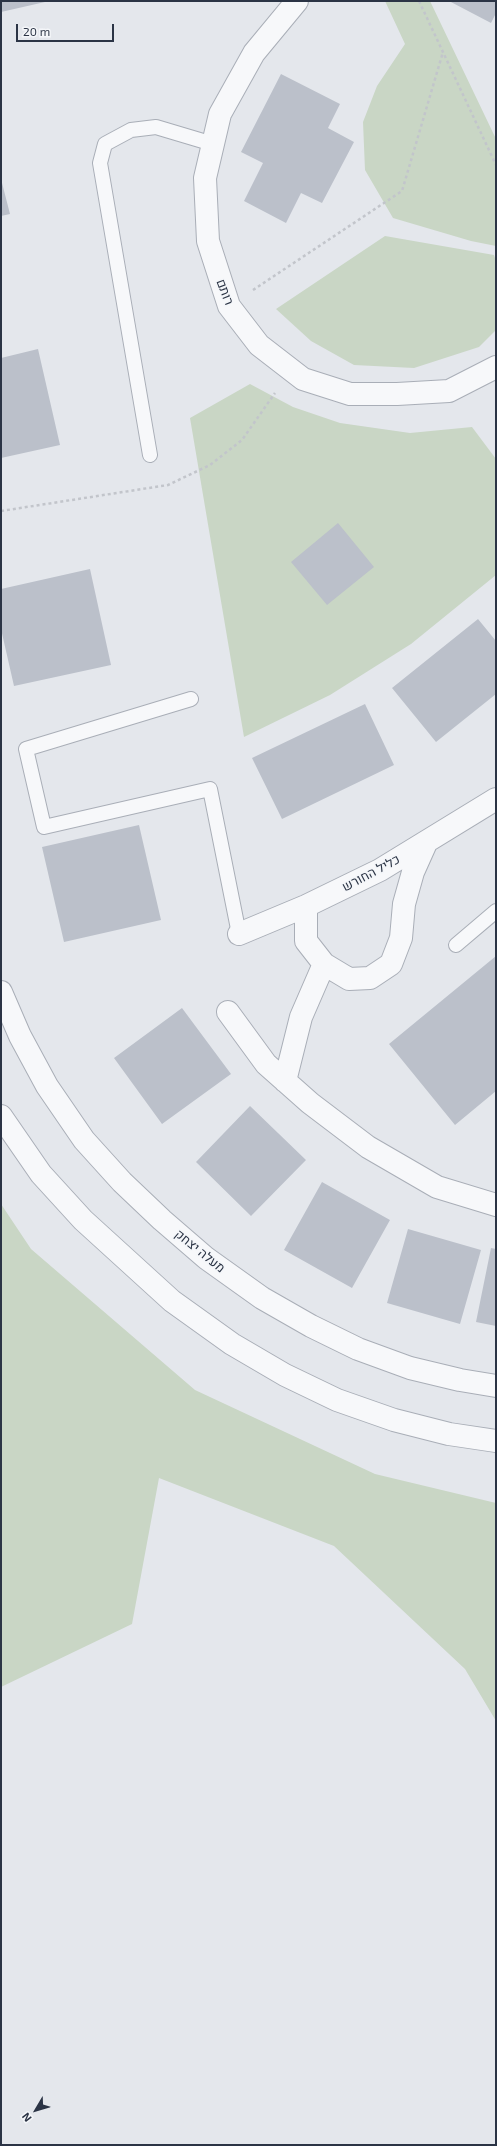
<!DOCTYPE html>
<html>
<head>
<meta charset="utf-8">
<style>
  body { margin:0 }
  #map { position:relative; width:497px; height:2146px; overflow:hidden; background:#e4e7ec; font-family:"Exo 2",sans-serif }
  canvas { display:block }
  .frame { position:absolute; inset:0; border:2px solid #2b3445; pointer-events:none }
  .north { position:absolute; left:16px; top:2090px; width:40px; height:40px; -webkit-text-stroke:3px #f4f6f9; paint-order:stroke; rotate:232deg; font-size:11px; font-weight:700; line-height:16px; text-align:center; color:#2b3445 }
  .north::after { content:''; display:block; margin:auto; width:14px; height:18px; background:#2b3445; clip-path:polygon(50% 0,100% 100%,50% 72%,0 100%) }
  .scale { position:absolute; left:16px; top:24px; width:98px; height:18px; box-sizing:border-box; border:2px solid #2b3445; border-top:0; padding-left:5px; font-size:12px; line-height:14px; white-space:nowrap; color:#2b3445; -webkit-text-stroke:3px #f4f6f9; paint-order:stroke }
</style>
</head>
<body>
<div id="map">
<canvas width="497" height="2146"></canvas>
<div class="frame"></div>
<div class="north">N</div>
<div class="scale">20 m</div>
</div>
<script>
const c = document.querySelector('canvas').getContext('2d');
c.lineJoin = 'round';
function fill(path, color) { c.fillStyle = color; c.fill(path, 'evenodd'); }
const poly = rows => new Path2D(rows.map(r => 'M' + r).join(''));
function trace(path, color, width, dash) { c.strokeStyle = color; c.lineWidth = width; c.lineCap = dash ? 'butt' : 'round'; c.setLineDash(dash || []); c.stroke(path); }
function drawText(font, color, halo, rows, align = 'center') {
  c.font = font + ' "Exo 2",Heebo,sans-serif'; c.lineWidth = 3; c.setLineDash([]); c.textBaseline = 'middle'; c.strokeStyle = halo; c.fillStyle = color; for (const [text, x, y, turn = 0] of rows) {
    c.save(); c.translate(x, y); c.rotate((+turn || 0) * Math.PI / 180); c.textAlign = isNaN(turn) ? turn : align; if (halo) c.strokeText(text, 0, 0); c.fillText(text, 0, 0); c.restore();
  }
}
fill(poly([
  [385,1,430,1,496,139,496,246,471,241,393,218,365,170,363,122,377,86,405,44],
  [385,236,494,255,496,261,496,330,479,347,414,368,354,365,311,341,276,309],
  [250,384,293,407,340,423,410,433,472,427,496,459,496,575,411,644,330,695,244,737,190,418],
  [1,1204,31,1249,195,1390,375,1474,496,1503,496,1721,465,1669,334,1546,159,1478,132,1624,1,1687]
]), '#c9d6c5');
fill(poly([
  [1,1,45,1,45,2,1,12],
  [449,1,496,1,496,13,491,23],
  [281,74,340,104,328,128,354,142,322,203,301,193,286,223,244,201,263,163,241,152],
  [1,179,10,214,1,216],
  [38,349,60,445,1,458,1,358],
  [338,523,374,567,327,605,291,562],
  [90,569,111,665,14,686,1,629,1,589],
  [478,619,496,641,496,694,436,742,392,688],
  [365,704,394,765,282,819,252,758],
  [139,825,161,920,64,942,42,847],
  [496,956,496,1091,455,1125,389,1044],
  [182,1008,231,1074,162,1124,114,1058],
  [250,1106,306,1160,251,1216,196,1162],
  [322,1182,390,1220,352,1288,284,1250],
  [408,1229,481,1250,460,1324,387,1303],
  [491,1248,496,1249,496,1326,476,1322]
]), '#bbc0ca');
const service = poly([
  [150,455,100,163,105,144,131,130,156,127,213,144],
  [191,699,26,749,44,827,210,789,239,934],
  [456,945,496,911]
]);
const minor = poly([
  [297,1,254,53,220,114,205,178,208,241,229,306,259,345,303,379,350,394,397,394,449,391,496,367],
  [306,906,306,941,324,964,349,979,370,978,391,964,401,938,404,904,413,872,426,843],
  [239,934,306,906,380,870,496,799],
  [228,1012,266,1064,310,1103,368,1147,437,1187,496,1205],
  [285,1081,301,1017,324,964]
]);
const tertiary = poly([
  [1,992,20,1036,47,1086,84,1140,122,1182,162,1220,206,1258,262,1298,311,1326,358,1349,410,1368,460,1380,496,1386],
  [1,1116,41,1174,83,1220,172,1301,232,1344,285,1375,337,1400,394,1420,449,1434,496,1441]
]);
trace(service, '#a9aeb7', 16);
trace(minor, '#a9aeb7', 24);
trace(tertiary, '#a9aeb7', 24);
trace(poly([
  [419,1,496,165],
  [253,290,402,191,443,52],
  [1,511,168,485,210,465,242,440,275,393]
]), '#c2c5cb', 2.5, [3, 3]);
trace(service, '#f7f8fa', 14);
trace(minor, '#f7f8fa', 22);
trace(tertiary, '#f7f8fa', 22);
drawText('13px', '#2b3445', '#f4f6f9', [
  ["רותם",225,292,69],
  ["כליל החורש",371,873,-28],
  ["מעלה יצחק",200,1251,39]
]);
</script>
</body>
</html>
